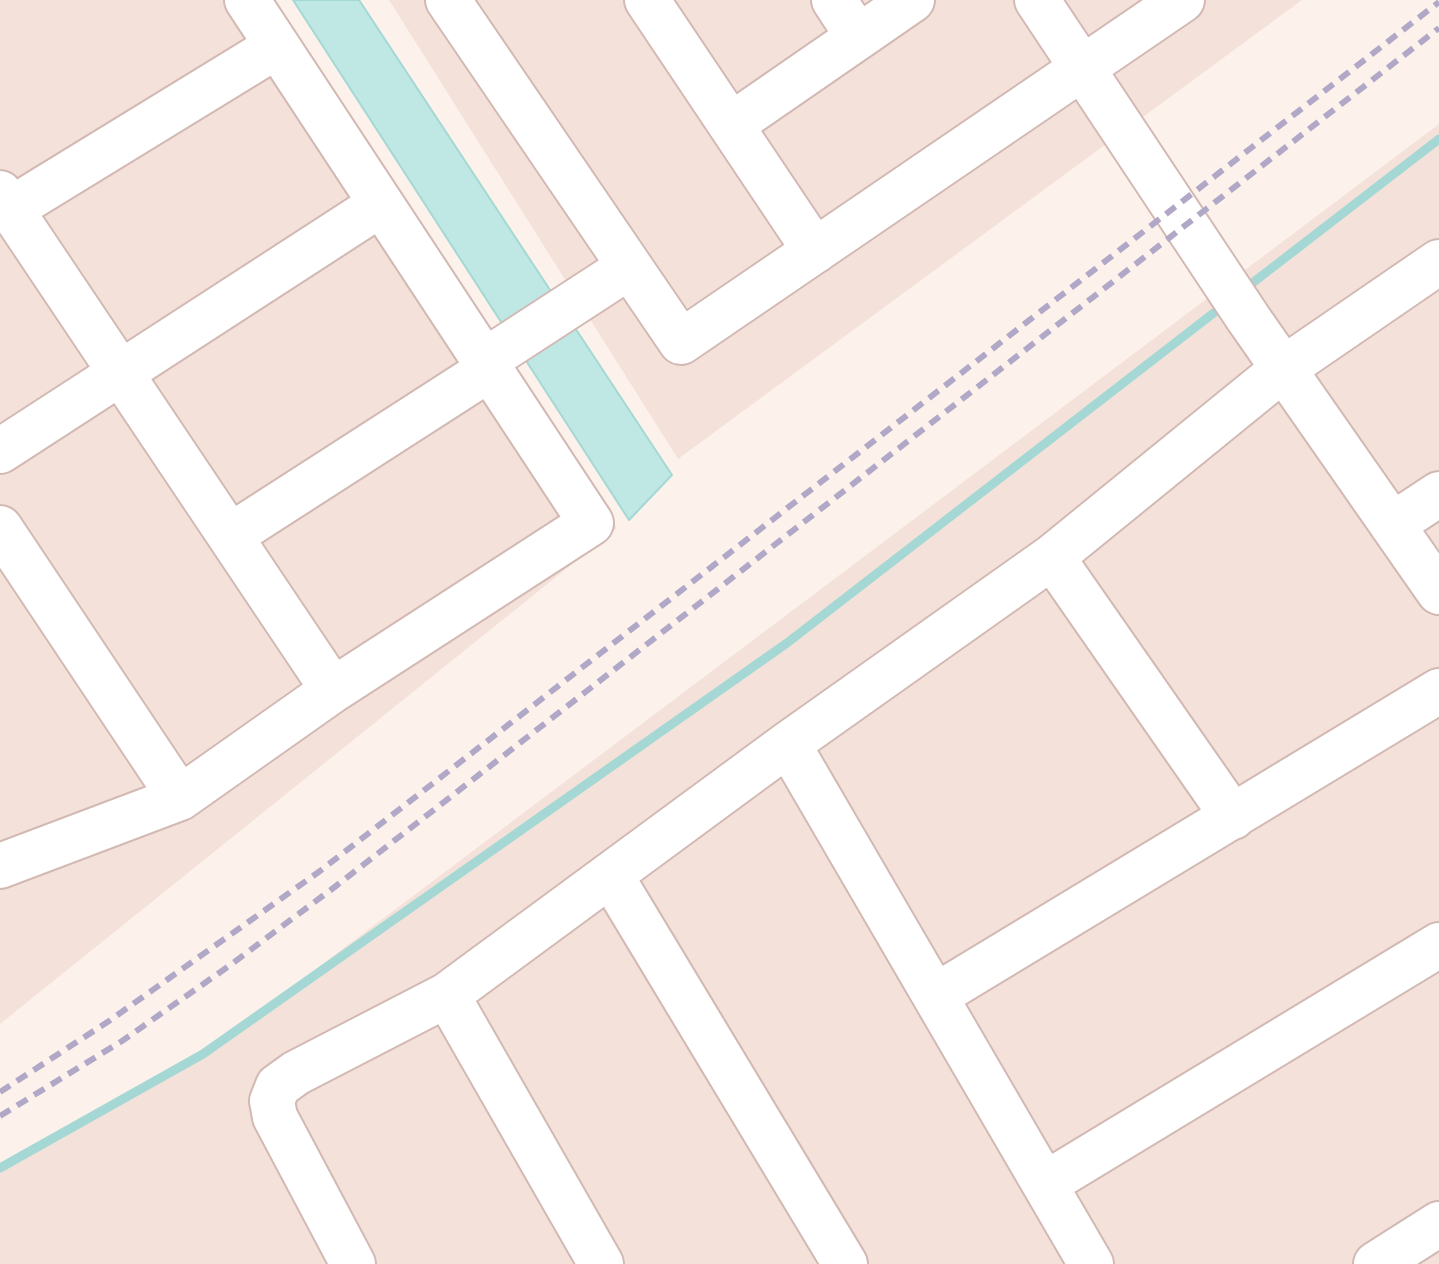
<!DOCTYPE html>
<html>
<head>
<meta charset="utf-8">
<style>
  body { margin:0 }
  canvas { display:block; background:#fcf2eb }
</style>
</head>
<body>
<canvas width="1439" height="1264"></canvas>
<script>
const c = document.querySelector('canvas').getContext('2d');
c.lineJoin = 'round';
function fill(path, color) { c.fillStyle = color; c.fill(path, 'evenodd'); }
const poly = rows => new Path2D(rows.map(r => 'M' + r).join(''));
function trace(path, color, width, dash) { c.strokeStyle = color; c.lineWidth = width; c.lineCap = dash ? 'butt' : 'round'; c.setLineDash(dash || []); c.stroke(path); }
fill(poly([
  [0,0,275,0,617,528,0,1024],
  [389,0,1302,0,678,459],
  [1439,124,1439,1264,0,1264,0,1164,203,1054]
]), '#f4e2da');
const water = poly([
  [293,0,359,0,672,475,629,520,293,0]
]);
fill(water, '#bfe7e3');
trace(water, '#a5d8d4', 2);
trace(poly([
  [1242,291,1439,139],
  [0,1168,203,1054,787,643,1224,305]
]), '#a5d8d4', 9);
const minor = poly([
  [448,0,681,342,1182,0],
  [647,0,815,251],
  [834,0,858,37],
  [1037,0,1248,318,1439,592],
  [731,125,912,0],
  [0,193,333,690],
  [11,209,277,46],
  [486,360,629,267],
  [0,451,381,204],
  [1392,525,1439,494],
  [0,528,180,798],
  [230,536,491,368],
  [1052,557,1233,817],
  [788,744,1091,1264],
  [0,866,180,798,333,690,591,523,247,0],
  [611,876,845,1264],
  [447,995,601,1264],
  [937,995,1439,691],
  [1045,1184,1439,945],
  [353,1264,275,1117,272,1101,278,1086,296,1073,447,995,788,744,1052,557,1283,369,1439,262],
  [1376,1264,1439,1224]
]);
trace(minor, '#d2b9b3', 48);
trace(minor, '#fff', 44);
trace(poly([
  [0,1092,109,1021,320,871,1439,2],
  [0,1116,122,1041,229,966,336,886,1439,28]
]), '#b1a8c8', 6, [12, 8]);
</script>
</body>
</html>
